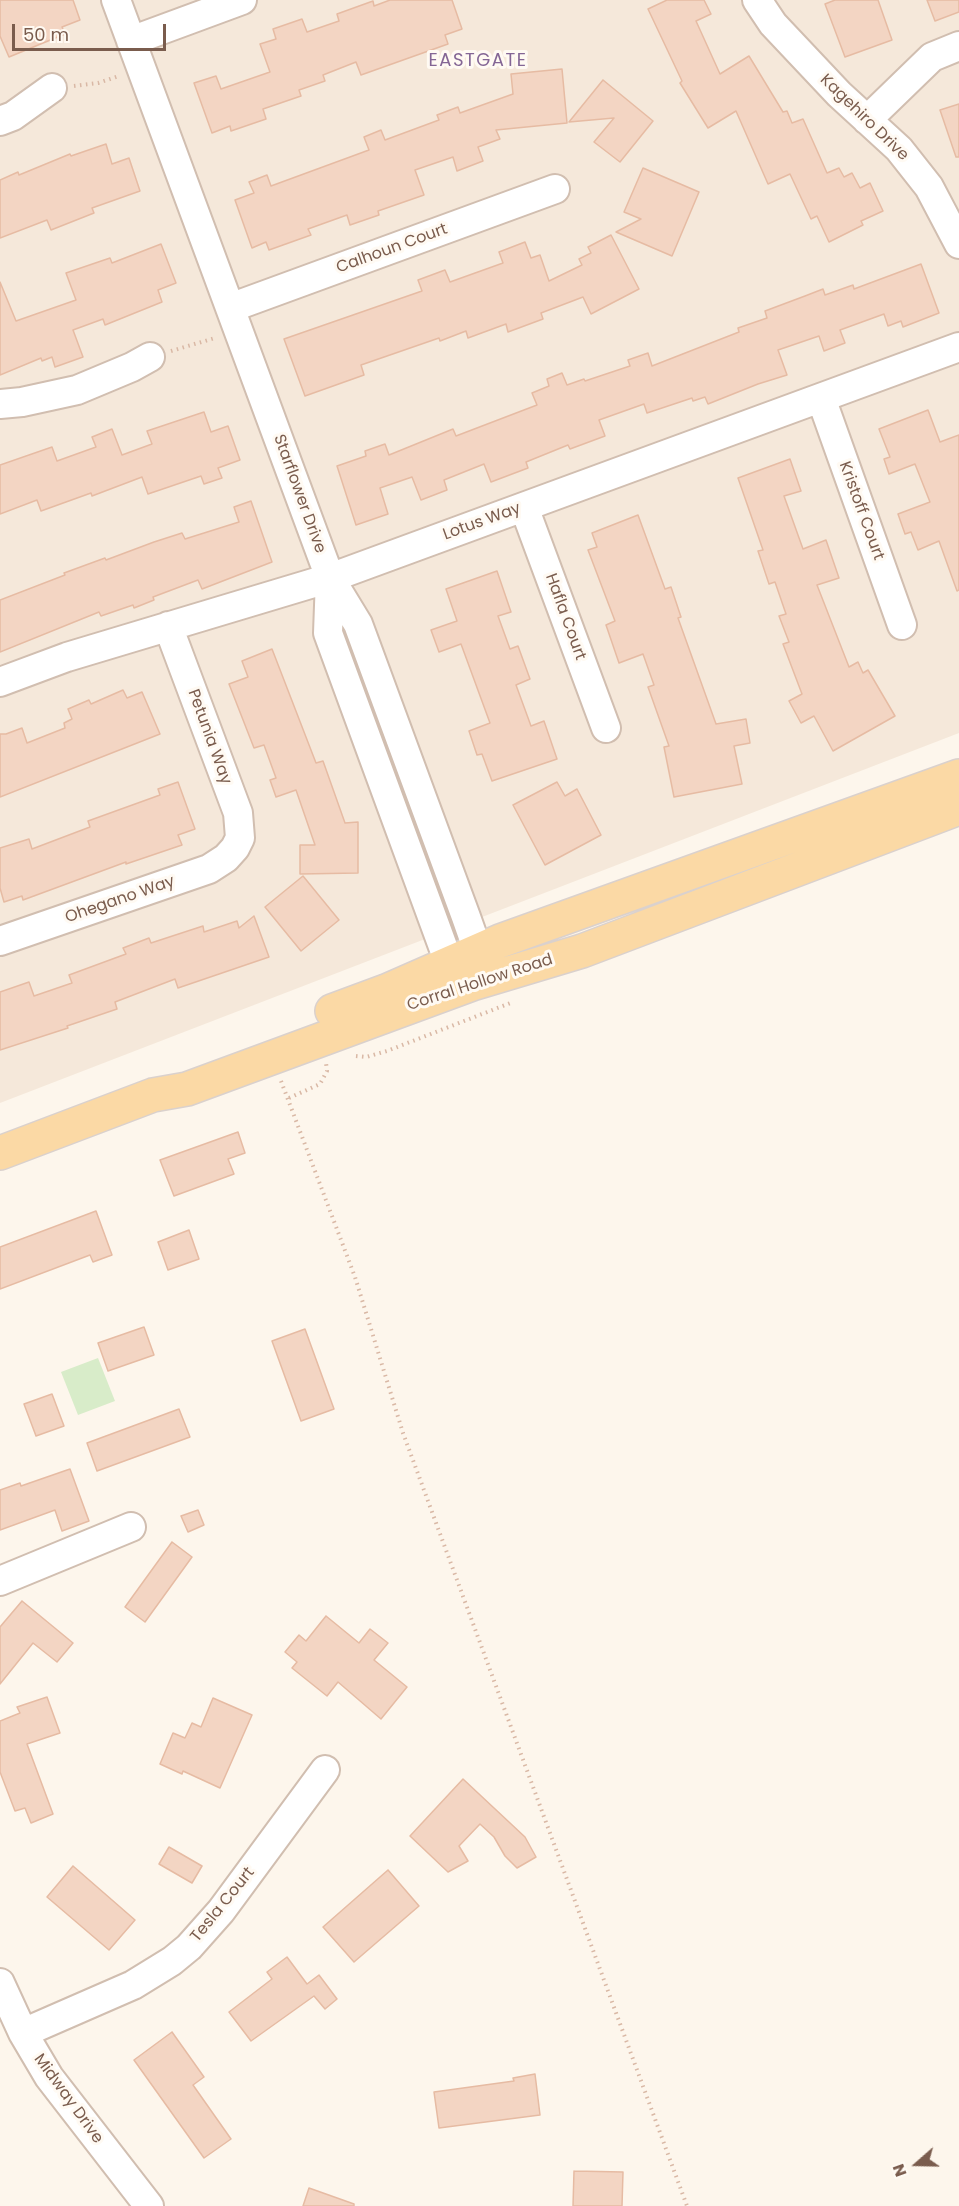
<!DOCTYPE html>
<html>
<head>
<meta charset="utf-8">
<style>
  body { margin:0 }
  #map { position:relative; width:959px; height:2206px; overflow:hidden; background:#fdf6ec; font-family:Poppins,sans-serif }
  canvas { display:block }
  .north { position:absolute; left:887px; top:2134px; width:60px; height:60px; -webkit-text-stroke:4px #fffaf3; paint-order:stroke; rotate:250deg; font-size:16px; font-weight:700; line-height:24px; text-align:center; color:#7a5c4d }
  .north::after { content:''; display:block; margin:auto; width:21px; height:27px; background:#7a5c4d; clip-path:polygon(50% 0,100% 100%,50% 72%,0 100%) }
  .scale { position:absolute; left:12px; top:24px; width:154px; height:27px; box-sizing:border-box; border:3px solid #7a5c4d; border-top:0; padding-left:8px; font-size:18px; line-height:21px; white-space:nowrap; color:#7a5c4d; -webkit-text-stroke:4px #fffaf3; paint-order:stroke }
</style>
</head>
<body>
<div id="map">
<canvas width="959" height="2206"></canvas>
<div class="north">N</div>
<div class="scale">50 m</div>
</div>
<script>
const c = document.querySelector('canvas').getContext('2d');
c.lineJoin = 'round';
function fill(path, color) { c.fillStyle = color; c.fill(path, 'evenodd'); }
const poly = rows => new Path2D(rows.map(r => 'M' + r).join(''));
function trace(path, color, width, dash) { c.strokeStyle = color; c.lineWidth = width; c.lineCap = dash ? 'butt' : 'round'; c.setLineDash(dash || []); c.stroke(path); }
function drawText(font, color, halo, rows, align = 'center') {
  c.font = font + ' Poppins,sans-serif'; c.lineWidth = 6; c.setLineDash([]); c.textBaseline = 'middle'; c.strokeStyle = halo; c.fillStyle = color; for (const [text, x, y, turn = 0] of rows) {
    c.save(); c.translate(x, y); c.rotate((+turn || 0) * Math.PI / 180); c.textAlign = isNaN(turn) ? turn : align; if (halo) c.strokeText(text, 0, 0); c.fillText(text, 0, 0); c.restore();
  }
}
fill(poly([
  [0,0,959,0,959,733,0,1103]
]), '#f5e8da');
fill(poly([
  [98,1358,115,1401,78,1415,61,1372]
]), '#d8ecc9');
const building = poly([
  [0,0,73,0,80,20,62,27,65,34,9,57,0,36,0,0],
  [390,0,452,0,462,29,445,35,448,44,361,75,356,62,323,75,325,81,299,90,301,96,263,109,266,119,231,131,230,126,212,133,194,83,216,76,221,89,270,72,260,44,276,39,273,29,302,19,307,32,339,21,337,14,373,1,374,6,390,0],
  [667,0,704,0,711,14,696,21,720,74,749,56,783,112,787,111,792,123,803,119,827,173,839,168,844,177,852,173,860,188,870,183,883,211,861,221,863,225,829,242,817,216,811,219,790,174,768,184,736,111,708,128,680,83,682,81,648,9,667,0],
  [835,0,878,0,892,40,845,57,825,4,835,0],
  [927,0,959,0,959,12,935,21,927,0],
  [562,69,567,123,496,130,500,139,478,147,483,161,457,171,453,157,415,170,424,195,378,211,379,215,350,225,347,215,308,229,311,235,269,250,266,242,252,248,235,200,254,193,249,182,267,175,271,186,369,150,364,137,381,130,385,140,439,120,437,115,458,107,460,113,513,94,511,74,562,69],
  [603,80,653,121,620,162,594,142,614,118,569,122,603,80],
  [959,104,959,157,956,157,940,110,959,104],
  [106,144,112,164,129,158,140,191,92,208,94,213,51,230,47,220,0,238,0,180,18,172,19,175,70,154,71,156,106,144],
  [643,168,699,192,672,256,616,232,641,219,624,212,643,168],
  [611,235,639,289,591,314,583,297,541,313,543,319,508,332,506,324,468,338,466,331,440,341,439,338,361,365,364,375,305,396,284,339,422,291,418,280,445,270,450,282,503,263,499,252,525,242,531,258,540,255,549,281,582,265,579,259,591,253,588,247,611,235],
  [161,244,176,283,158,290,162,302,105,325,103,319,73,330,83,357,55,367,52,357,42,361,41,358,0,375,0,282,16,321,76,300,66,273,110,258,112,263,161,244],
  [921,264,939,313,903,327,901,321,888,326,884,314,840,330,845,343,824,351,819,336,778,350,787,375,758,384,708,404,705,397,693,401,692,398,647,413,644,404,599,420,605,436,570,449,568,445,526,462,528,468,491,482,484,464,444,480,447,490,421,500,412,477,380,488,388,514,356,525,337,466,366,456,365,451,385,444,389,455,453,429,456,436,537,405,532,393,549,386,547,379,562,373,567,385,584,379,585,381,630,366,628,360,648,353,652,366,739,332,738,328,767,318,765,311,805,296,823,289,825,295,853,285,854,289,921,264],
  [928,410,940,442,959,435,959,590,957,591,939,541,918,550,911,532,905,534,898,514,930,502,915,464,889,474,884,459,890,457,879,429,928,410],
  [204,412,211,432,228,426,240,460,218,468,222,478,204,484,201,476,148,494,142,477,92,496,91,493,41,511,37,500,0,514,0,465,52,447,57,461,96,447,92,437,112,429,122,455,152,444,147,431,204,412],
  [790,459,801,491,784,496,803,549,826,540,839,578,817,585,849,667,858,662,863,673,868,670,895,716,833,751,814,716,801,723,789,701,802,694,783,644,789,642,779,616,786,614,775,582,769,584,758,551,763,550,738,478,790,459],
  [251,501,272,562,202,589,198,580,153,597,154,600,134,608,133,605,101,616,99,612,0,652,0,600,65,575,64,573,105,558,106,560,154,542,182,533,185,539,239,522,234,507,251,501],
  [638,515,665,589,671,587,681,617,678,618,716,724,746,719,750,743,734,746,742,784,674,797,664,747,669,746,648,687,654,685,643,654,619,663,606,625,615,621,588,550,597,547,592,533,638,515],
  [497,571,511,612,498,616,510,649,518,646,530,679,516,685,531,726,544,721,557,759,492,781,482,754,477,755,469,731,490,723,461,644,439,652,431,630,457,621,446,589,497,571],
  [272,649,316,763,323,761,345,823,358,822,358,873,300,874,300,845,315,845,296,790,276,797,270,780,276,778,264,745,254,748,229,684,248,677,242,661,272,649],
  [123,690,127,698,142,692,160,734,0,797,0,734,6,734,22,728,27,743,65,728,64,723,72,719,68,709,89,700,91,704,123,690],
  [178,782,195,829,178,835,182,845,126,864,126,862,23,900,22,896,4,902,0,888,0,848,29,839,32,849,90,827,88,821,160,795,158,789,178,782],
  [557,782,565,796,577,789,601,835,545,865,513,805,557,782],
  [303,876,339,920,301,951,265,907,303,876],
  [254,916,269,957,178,988,175,979,115,1002,117,1009,67,1026,68,1028,0,1050,0,992,29,982,34,996,72,983,69,975,126,954,123,948,149,938,151,943,203,926,204,932,237,921,239,928,254,916],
  [238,1132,245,1153,228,1159,234,1174,174,1196,160,1160,238,1132],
  [96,1211,112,1255,93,1262,90,1255,0,1289,0,1247,96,1211],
  [189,1230,199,1259,168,1270,158,1242,189,1230],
  [144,1327,154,1355,108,1371,98,1343,144,1327],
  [305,1329,334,1409,301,1421,272,1341,305,1329],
  [52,1394,64,1426,36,1436,24,1404,52,1394],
  [179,1409,190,1437,97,1471,87,1443,179,1409],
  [70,1469,89,1521,62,1531,55,1510,0,1530,0,1490,20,1483,21,1486,70,1469],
  [198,1510,204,1525,188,1532,181,1516,198,1510],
  [172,1542,192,1557,145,1622,125,1607,172,1542],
  [22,1601,73,1643,57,1662,33,1643,0,1684,0,1627,22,1601],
  [326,1616,359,1643,370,1629,388,1643,374,1660,407,1687,381,1719,338,1682,327,1696,292,1668,297,1662,285,1652,299,1635,306,1641,326,1616],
  [47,1697,60,1733,27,1744,53,1814,31,1823,25,1808,15,1811,0,1772,0,1721,20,1713,17,1707,47,1697],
  [213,1698,252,1715,220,1788,183,1771,182,1774,160,1764,173,1733,185,1738,192,1723,201,1727,213,1698],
  [463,1779,525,1837,536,1857,517,1868,505,1856,494,1837,480,1824,459,1846,468,1861,448,1872,410,1836,463,1779],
  [169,1847,202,1866,192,1883,159,1864,169,1847],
  [73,1866,135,1920,109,1950,47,1897,73,1866],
  [388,1870,419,1906,354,1962,323,1927,388,1870],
  [287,1957,307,1984,319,1975,337,1999,325,2009,314,1996,251,2041,229,2012,272,1979,267,1972,287,1957],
  [172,2032,204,2077,193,2085,231,2139,204,2158,134,2060,172,2032],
  [535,2074,540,2115,439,2128,434,2092,514,2081,513,2078,535,2074],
  [574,2171,623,2172,622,2206,573,2206,574,2171],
  [309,2188,354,2204,354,2206,303,2206,309,2188]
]);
fill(building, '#f3d5c3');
trace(building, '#e6bba3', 1.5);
const minor = poly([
  [116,0,330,578,328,633,449,963,466,978],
  [757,0,773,24,839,94,899,149,929,187,959,244],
  [131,41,242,0],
  [867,120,932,57,959,46],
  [0,121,13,116,52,88],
  [230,308,555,189],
  [821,398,902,625],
  [0,404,22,402,77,390,132,367,150,357],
  [524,507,606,728],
  [330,578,358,624,466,917,478,951,474,972],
  [0,682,67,657,330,578,959,347],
  [0,941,209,869,226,858,235,848,240,838,238,813,168,626],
  [0,1581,131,1527],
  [0,1983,23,2033,49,2077,149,2206],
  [23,2033,133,1985,172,1961,189,1947,221,1911,325,1770]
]);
const major = poly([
  [332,1011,386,991,500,941,959,776],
  [0,1153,153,1095,187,1089,472,984,582,951,959,808]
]);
trace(minor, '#d1beb0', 32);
trace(major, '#dad1cd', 36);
trace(poly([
  [74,86,98,83,119,76],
  [171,351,215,338],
  [356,1056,366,1057,387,1051,513,1002],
  [281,1081,355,1277,403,1433,687,2206],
  [289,1098,320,1084,327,1071,326,1063]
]), '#d9b8a5', 4, [1.5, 4.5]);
trace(minor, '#fff', 28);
trace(major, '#fbd9a5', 33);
drawText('16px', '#7a5c4d', '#fffaf3', [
  ["Kagehiro Drive",864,118,44],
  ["Calhoun Court",392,249,-20],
  ["Starflower Drive",299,494,70],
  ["Kristoff Court",861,511,70],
  ["Lotus Way",482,522,-20],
  ["Hafla Court",565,617,70],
  ["Petunia Way",209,737,70],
  ["Ohegano Way",120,900,-19],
  ["Corral Hollow Road",480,983,-18],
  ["Tesla Court",223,1905,-51],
  ["Midway Drive",68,2099,54]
]);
c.letterSpacing = '1.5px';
drawText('18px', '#846695', '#fffaf3', [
  ["EASTGATE",478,61]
]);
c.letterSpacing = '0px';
</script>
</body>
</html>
